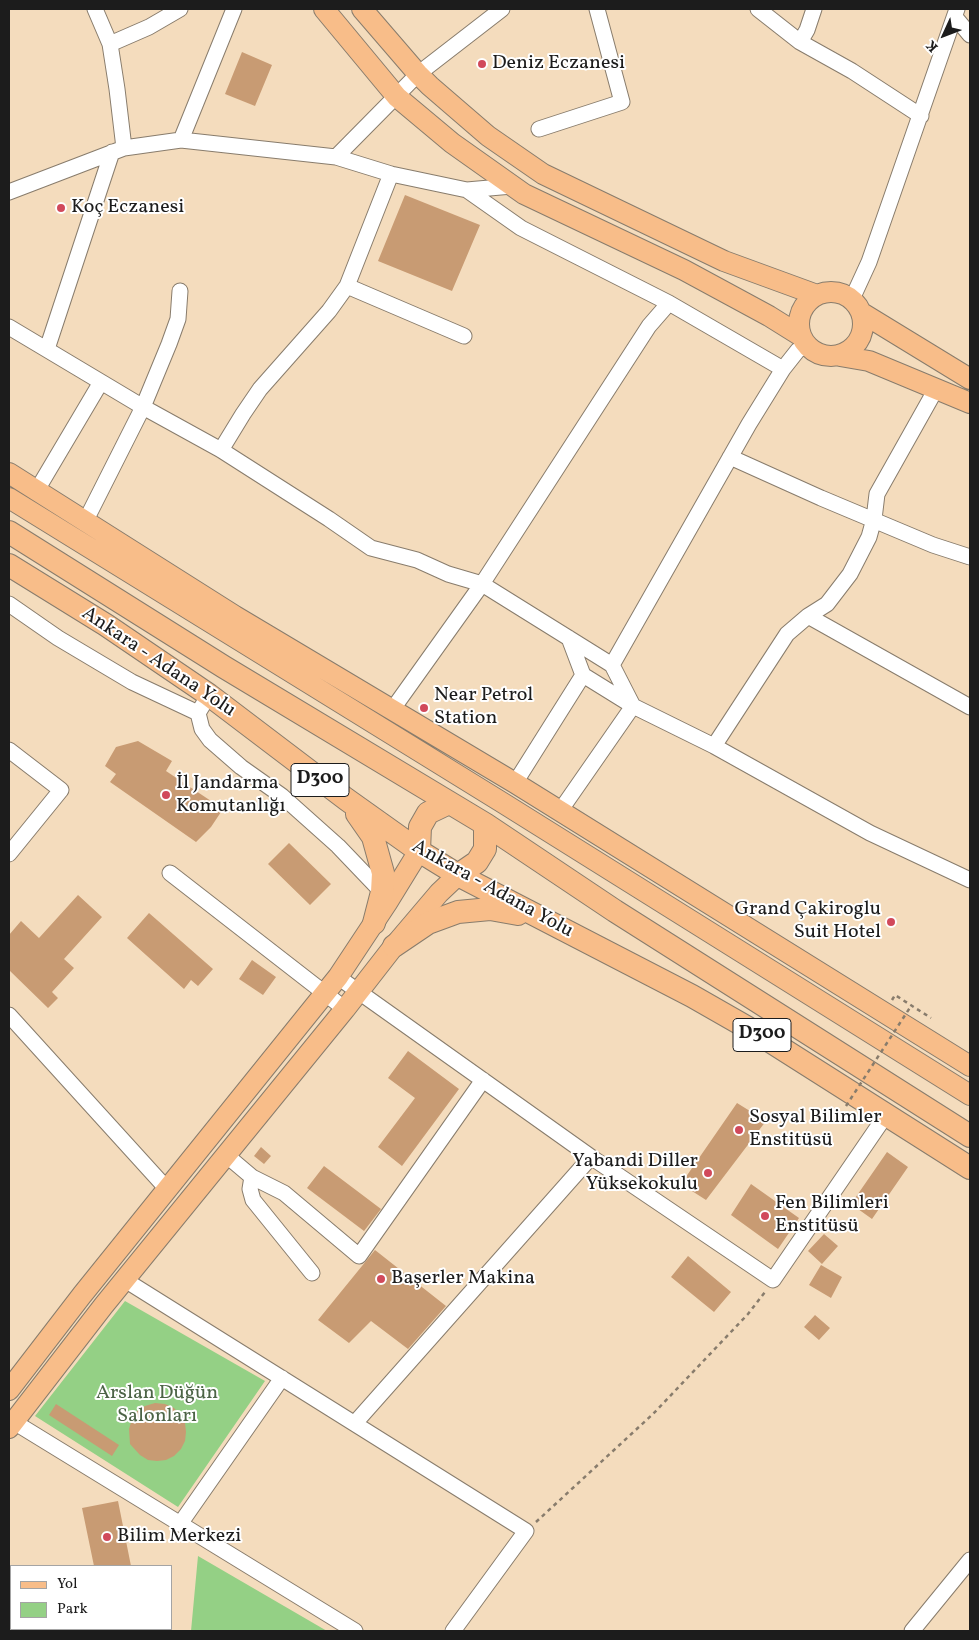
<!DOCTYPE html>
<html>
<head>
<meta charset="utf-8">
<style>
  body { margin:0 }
  #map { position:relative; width:979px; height:1640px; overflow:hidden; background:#f4dcbd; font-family:Vollkorn,serif }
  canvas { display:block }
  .frame { position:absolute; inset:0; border:10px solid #1c1c1c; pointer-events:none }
  .legend { position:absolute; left:10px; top:1565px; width:162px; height:65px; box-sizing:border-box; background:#fff; border:1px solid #a4a4a4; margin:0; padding:6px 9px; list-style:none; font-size:15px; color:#1c1c1c }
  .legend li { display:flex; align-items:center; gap:10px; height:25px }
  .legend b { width:25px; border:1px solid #a4a4a4 }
  .north { position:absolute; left:919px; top:10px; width:50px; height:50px; -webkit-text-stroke:4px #fff; paint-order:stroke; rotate:227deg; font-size:14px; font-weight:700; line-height:20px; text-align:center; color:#1c1c1c }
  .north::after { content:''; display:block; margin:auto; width:18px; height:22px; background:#1c1c1c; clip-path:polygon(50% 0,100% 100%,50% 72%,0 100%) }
</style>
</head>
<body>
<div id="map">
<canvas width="979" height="1640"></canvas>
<div class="frame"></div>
<ul class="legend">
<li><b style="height:6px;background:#f8bd89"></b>Yol</li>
<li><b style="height:14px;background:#94d085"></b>Park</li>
</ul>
<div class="north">K</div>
</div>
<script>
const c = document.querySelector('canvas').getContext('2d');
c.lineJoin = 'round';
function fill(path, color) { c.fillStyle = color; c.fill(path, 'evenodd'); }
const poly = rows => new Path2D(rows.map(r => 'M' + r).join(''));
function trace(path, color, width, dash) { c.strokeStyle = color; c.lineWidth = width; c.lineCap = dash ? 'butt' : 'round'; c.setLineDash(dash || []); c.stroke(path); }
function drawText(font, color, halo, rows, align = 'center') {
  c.font = font + ' Vollkorn,serif'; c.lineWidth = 4; c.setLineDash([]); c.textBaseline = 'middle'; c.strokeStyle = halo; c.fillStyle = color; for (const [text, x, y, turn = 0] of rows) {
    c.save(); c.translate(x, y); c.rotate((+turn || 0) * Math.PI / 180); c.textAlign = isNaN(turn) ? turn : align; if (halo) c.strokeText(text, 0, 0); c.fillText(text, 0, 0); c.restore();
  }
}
fill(poly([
  [125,1301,265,1381,178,1507,35,1416],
  [198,1556,327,1631,191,1631]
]), '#94d085');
fill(poly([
  [242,52,272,65,255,106,225,94],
  [405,195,480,225,452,291,378,261],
  [138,741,172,761,166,771,223,809,211,827,196,842,110,782,116,774,105,766,116,747],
  [289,843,331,884,310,905,268,864],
  [78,895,102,917,64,959,74,968,52,992,58,998,48,1008,9,970,9,935,21,921,39,938],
  [149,913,213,969,198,986,191,980,184,989,127,938],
  [252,960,276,977,263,995,239,979],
  [408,1051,459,1089,402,1166,378,1147,415,1098,388,1078],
  [737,1103,766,1121,706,1200,681,1184],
  [261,1147,271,1156,264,1164,254,1156],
  [887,1152,908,1167,872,1219,851,1204],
  [324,1166,381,1209,364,1231,307,1188],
  [751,1184,799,1218,778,1249,731,1215],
  [824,1234,838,1246,822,1264,808,1251],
  [375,1250,446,1306,408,1349,371,1321,349,1343,318,1320],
  [688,1256,731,1292,714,1312,671,1277],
  [821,1265,842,1277,831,1298,809,1285],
  [815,1315,830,1328,819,1340,804,1327],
  [155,1403,165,1404,174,1408,180,1415,185,1423,186,1432,185,1441,181,1449,174,1456,166,1460,157,1461,148,1460,140,1455,130,1444,129,1429,132,1419,137,1411,145,1406],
  [56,1404,119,1445,112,1456,49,1415],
  [118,1501,131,1566,94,1566,82,1508]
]), '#c89b73');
const minor = poly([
  [95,9,110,44,117,89,124,148],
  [758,9,800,42,852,71,921,116],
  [955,17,970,35],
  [800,42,807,30,814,9],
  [110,44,149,27,180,9],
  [539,129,622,102,597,9],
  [181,140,234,9],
  [336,157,418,74,502,9],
  [467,190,521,228,669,303,783,369],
  [9,192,124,148,181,140,336,157,391,174,467,190,512,186],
  [347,286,464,336],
  [852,299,869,262,957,9],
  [9,327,143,407,221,450,329,519,371,548,417,560,448,574,482,584,612,665,633,706,560,811],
  [47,349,112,152],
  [221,450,243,414,260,389,329,311,347,286,391,174],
  [730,457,821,498,933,545,970,557],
  [37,490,101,382],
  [85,522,143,407,169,344,178,319,180,291],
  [9,604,58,638,132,682,198,713],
  [808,616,827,604,850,574,869,537,874,519,877,494,936,389],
  [569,638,583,675,633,706,714,746,870,833,970,880],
  [612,665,749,424,783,369,798,350,807,346],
  [209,695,198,713,202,729,210,740,241,767,282,796,338,846,382,892],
  [392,710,482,584,649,326,669,303],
  [714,746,787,634,808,616,970,707],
  [9,750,61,790,9,854],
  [515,783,583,675],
  [170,873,345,1009],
  [338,977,591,1157,773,1280,886,1115],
  [9,1015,167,1189],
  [226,1155,252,1177,284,1193,359,1256,483,1080],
  [252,1177,250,1189,253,1200,312,1273],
  [125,1280,526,1531,453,1631],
  [14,1422,355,1631],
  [355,1423,591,1157],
  [180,1524,282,1378],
  [912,1631,970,1560]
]);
const major = poly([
  [324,9,397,97,452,143,524,194,684,270,769,316,801,336],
  [362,9,418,74,430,86,488,136,543,174,724,261,817,295],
  '799 324a32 32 0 1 1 64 0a32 32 0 1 1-64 0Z',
  [862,313,970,379],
  [840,356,869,361,970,403],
  [9,473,235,616,515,783,970,1066],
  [9,498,503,803,970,1095],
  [9,1390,82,1295,338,977,387,903,419,851],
  [9,1428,104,1305,345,1009,394,946,439,893,458,875]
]);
const highway = poly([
  [9,532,224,667,485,824,615,911,970,1136],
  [9,565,106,625,209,695,346,799,419,851,458,875,692,996,762,1036,970,1168],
  [357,814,373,837,383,873,382,892,374,923],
  [419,851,420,827,428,813,449,803],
  [458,875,477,862,485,849,485,824],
  [394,946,428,923,458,912,490,909,518,914]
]);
trace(minor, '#887c6c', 17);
trace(major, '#887c6c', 22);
trace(highway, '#887c6c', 24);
trace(poly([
  [892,1000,895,995,931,1018],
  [536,1522,653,1414,748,1314,765,1292],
  [9,1603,11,1604],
  [56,1629,60,1631]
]), '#887c6c', 2.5, [4, 4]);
trace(minor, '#fff', 15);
trace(major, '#f8bd89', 20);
trace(highway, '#f8bd89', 22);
trace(poly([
  [846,1106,911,1006]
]), '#887c6c', 2.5, [4, 4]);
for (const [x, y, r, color] of [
  [482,64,5,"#d1495b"],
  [61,208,5,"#d1495b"],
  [424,708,5,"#d1495b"],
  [166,795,5,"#d1495b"],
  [891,922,5,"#d1495b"],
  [739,1130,5,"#d1495b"],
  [708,1173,5,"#d1495b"],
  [765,1216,5,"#d1495b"],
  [381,1279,5,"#d1495b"],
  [107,1537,5,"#d1495b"]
]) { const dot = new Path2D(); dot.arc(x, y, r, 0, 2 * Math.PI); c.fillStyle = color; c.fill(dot); trace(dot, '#fff', 2); }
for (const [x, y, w] of [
  [320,780,58],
  [762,1035,58]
]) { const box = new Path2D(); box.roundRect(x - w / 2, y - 16.5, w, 33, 4); c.fillStyle = '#fff'; c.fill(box); trace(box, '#1c1c1c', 1); }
drawText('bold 19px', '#1c1c1c', null, [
  ["D300",320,780],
  ["D300",762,1035]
]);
drawText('20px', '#1c1c1c', '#fff', [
  ["Deniz Eczanesi",492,64],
  ["Koç Eczanesi",71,208],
  ["Near Petrol",434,696],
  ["Station",434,719],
  ["İl Jandarma",176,784],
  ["Komutanlığı",176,807],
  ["Grand Çakiroglu",881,910,"right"],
  ["Suit Hotel",881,933,"right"],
  ["Sosyal Bilimler",749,1118],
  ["Enstitüsü",749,1141],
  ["Yabandi Diller",698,1162,"right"],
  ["Yüksekokulu",698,1185,"right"],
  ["Fen Bilimleri",775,1204],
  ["Enstitüsü",775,1227],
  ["Başerler Makina",391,1279],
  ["Bilim Merkezi",117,1537]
], 'left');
drawText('20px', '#1c1c1c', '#fff', [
  ["Ankara - Adana Yolu",158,663,34],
  ["Ankara - Adana Yolu",492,890,29]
]);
drawText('20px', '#4c6446', '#fff', [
  ["Arslan Düğün",157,1394],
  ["Salonları",157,1417]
]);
</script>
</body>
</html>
